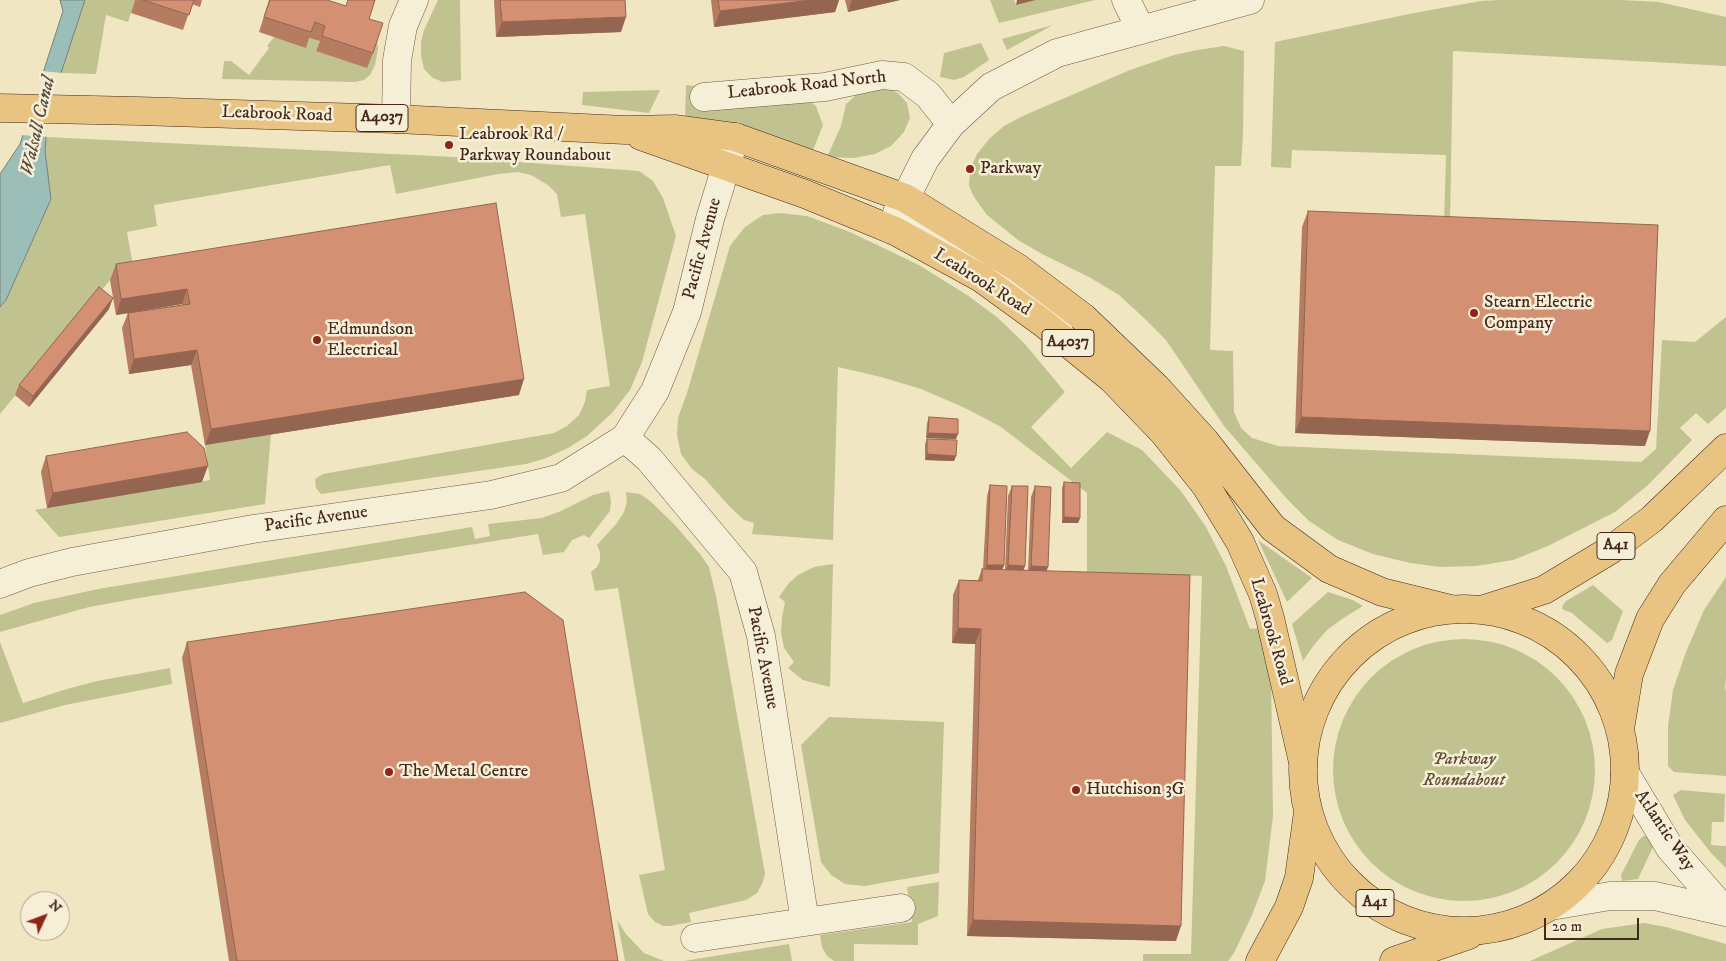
<!DOCTYPE html>
<html>
<head>
<meta charset="utf-8">
<style>
  body { margin:0 }
  #map { position:relative; width:1726px; height:961px; overflow:hidden; background:#f1e6c2; font-family:"IM FELL DW Pica",serif }
  canvas { display:block }
  .north { position:absolute; left:20px; top:891px; width:50px; height:50px; box-sizing:border-box; background:#f6efd7; border:1px solid #b09f8c; border-radius:50%; rotate:47deg; font-size:14px; font-weight:700; line-height:20px; text-align:center; color:#46281c }
  .north::after { content:''; display:block; margin:auto; width:18px; height:22px; background:#8f2418; clip-path:polygon(50% 0,100% 100%,50% 72%,0 100%) }
  .scale { position:absolute; left:1544px; top:918px; width:95px; height:22px; box-sizing:border-box; border:2px solid #46281c; border-top:0; padding-left:6px; font-size:15px; line-height:18px; white-space:nowrap; color:#46281c; -webkit-text-stroke:4px #f6efd7; paint-order:stroke }
</style>
</head>
<body>
<div id="map">
<canvas width="1726" height="961"></canvas>
<div class="north">N</div>
<div class="scale">20 m</div>
</div>
<script>
const c = document.querySelector('canvas').getContext('2d');
c.lineJoin = 'round';
function fill(path, color) { c.fillStyle = color; c.fill(path, 'evenodd'); }
const poly = rows => new Path2D(rows.map(r => 'M' + r).join(''));
function trace(path, color, width, dash) { c.strokeStyle = color; c.lineWidth = width; c.lineCap = dash ? 'butt' : 'round'; c.setLineDash(dash || []); c.stroke(path); }
function drawText(font, color, halo, rows, align = 'center') {
  c.font = font + ' "IM FELL DW Pica",serif'; c.lineWidth = 5; c.setLineDash([]); c.textBaseline = 'middle'; c.strokeStyle = halo; c.fillStyle = color; for (const [text, x, y, turn = 0] of rows) {
    c.save(); c.translate(x, y); c.rotate((+turn || 0) * Math.PI / 180); c.textAlign = isNaN(turn) ? turn : align; if (halo) c.strokeText(text, 0, 0); c.fillText(text, 0, 0); c.restore();
  }
}
fill(poly([
  [84,0,135,0,128,22,106,15,96,74,61,73],
  [438,0,460,0,461,80,443,82,433,78,424,69,421,56,421,42,424,30],
  [990,0,1014,0,1016,5,1036,0,1095,0,999,23],
  [1500,0,1621,0,1659,2,1726,17,1726,66,1453,51,1450,225,1444,224,1446,155,1292,150,1291,168,1271,167,1275,42,1414,13,1481,1],
  [1053,25,1007,50,1002,39],
  [274,37,309,38,320,41,316,51,377,38,378,49,375,65,370,75,364,80,355,82,222,79,224,61,231,61,249,75,269,48,267,46],
  [981,43,989,60,964,77,954,80,940,77,944,53],
  [1224,46,1244,51,1243,134,1241,166,1215,166,1210,350,1233,351,1234,412,1241,428,1252,438,1278,446,1641,462,1656,449,1662,340,1695,342,1726,317,1726,408,1708,424,1696,413,1680,428,1692,440,1648,485,1615,512,1548,546,1513,560,1476,566,1441,567,1410,563,1373,554,1338,540,1309,521,1287,499,1224,426,1166,340,1145,319,1119,295,1089,277,1042,254,1018,240,987,215,974,197,969,186,970,169,977,154,990,138,1004,126,1025,115,1130,70,1174,55,1197,50],
  [686,85,809,101,816,106,823,125,813,150,685,117],
  [885,87,898,93,907,103,910,118,904,132,891,146,875,154,854,158,827,157,841,126,846,104,856,95,870,89],
  [660,90,649,113,582,105,583,92],
  [46,137,453,157,639,171,653,181,663,198,676,236,642,362,630,390,612,413,587,436,568,448,544,459,526,464,321,494,316,488,315,479,323,474,554,433,567,426,579,415,585,402,587,390,610,386,585,214,561,217,557,194,548,185,531,175,518,172,498,174,396,194,390,165,154,205,157,226,127,232,135,276,110,280,0,414,0,307,6,300,45,151],
  [781,213,807,216,850,232,919,265,967,295,997,317,1024,343,1065,392,1031,427,1071,468,1107,432,1142,450,1181,491,1206,527,1226,566,1250,629,1262,628,1271,674,1273,816,1265,881,1252,915,1234,953,1228,961,1143,961,1143,954,1191,954,1202,576,1087,572,1087,493,1001,427,965,408,921,389,881,377,838,367,833,540,752,534,754,523,744,520,730,507,705,479,692,469,681,454,677,435,678,418,687,393,730,246,745,227,763,215],
  [271,434,265,504,59,537,35,510,210,480,205,445],
  [609,491,611,501,610,511,589,538,584,535,572,540,564,552,543,555,538,534,139,598,89,607,0,632,0,615,34,603,98,589,472,527,475,539,490,536,488,524,542,518,561,511,593,495],
  [626,492,640,494,649,500,674,524,700,554,709,567,716,596,765,874,762,884,757,893,746,900,689,913,691,922,670,926,663,926,655,922,648,914,639,875,665,870,618,588,595,591,591,572,597,567,600,561,600,552,597,545,617,523,624,512,627,502],
  [1258,540,1312,578,1287,602],
  [833,564,830,687,803,680,788,668,794,662,784,648,781,632,782,617,785,602,779,597,789,583,798,575,814,567],
  [1726,577,1726,678,1725,687,1726,693,1726,776,1674,772,1668,766,1668,726,1673,690,1686,652,1704,610],
  [1593,585,1623,611,1612,640,1607,643,1572,613,1562,609,1563,605,1566,601],
  [1328,592,1353,600,1363,606,1342,619,1327,630,1314,645,1303,661,1292,624],
  '1333 770a131 131 0 1 1 262 0a131 131 0 1 1-262 0Z',
  [0,642,23,703,67,689,97,681,170,668,172,684,65,705,0,723],
  [829,717,944,722,939,873,864,886,845,884,831,875,821,862,801,745],
  [1681,790,1725,794,1724,822,1712,822,1711,845,1726,846,1726,868,1711,853,1685,820,1673,795],
  [1643,836,1650,836,1654,845,1638,879,1622,881,1621,875,1639,840],
  [939,882,938,916,918,924,918,945,854,944,854,961,834,961,827,956,822,947,820,935,912,922,907,887],
  [617,920,626,934,644,953,664,961,625,961],
  [1644,923,1666,927,1726,944,1726,961,1530,961,1602,929],
  [789,944,792,961,684,961,702,958]
]), '#c0c38f');
const water = poly([
  [60,0,85,0,61,73,46,137,45,151,51,199,6,300,0,307,0,174,20,144,63,11,60,0]
]);
fill(water, '#9bbeb8');
trace(water, '#79827a', 1);
fill(poly([
  [41,71,63,73,49,137,21,135]
]), '#f1e6c2');
const minor = poly([
  [1126,0,1141,30],
  [704,97,825,87,882,75,904,77,928,95,951,124],
  [396,119,397,60,403,26,414,0],
  [897,213,963,249,1045,305,1062,338],
  [890,229,925,159,951,124,991,87,1057,53,1250,0],
  [625,438,649,459,743,572,761,636,805,922],
  [0,584,29,573,72,562,253,529,491,495,561,478,625,438,655,391,687,312,710,219,735,137],
  [1625,773,1670,848,1725,911],
  [1551,906,1610,896,1655,896,1726,912],
  [695,938,901,908]
]);
const major = poly([
  [0,108,138,111,396,119,625,130,676,129,735,137,905,198,1018,268,1084,318,1156,387,1205,441,1273,528,1329,569,1382,592,1451,609],
  [641,136,805,194,895,231,981,278,1043,323,1112,379,1164,433,1206,486,1240,542,1263,594,1270,618,1303,762]
]);
const highway = poly([
  [1484,609,1544,590,1612,549,1652,519,1726,448],
  '1303 770a161 161 0 1 1 322 0a161 161 0 1 1-322 0Z',
  [1620,729,1629,674,1650,619,1672,584,1726,520],
  [1260,961,1289,907,1299,878,1308,812],
  [1394,961,1469,935]
]);
trace(minor, '#715846', 29);
trace(major, '#46281c', 29);
trace(highway, '#46281c', 29);
trace(minor, '#f6efd7', 28);
trace(major, '#e8c381', 28);
trace(highway, '#e8c381', 28);
fill(poly([
  [135,0,202,0,200,7,192,4,183,30,131,13],
  [269,0,346,6,348,0,375,0,369,19,373,53,367,68,316,51,320,41,309,38,306,48,259,32],
  [494,0,625,0,621,32,496,37],
  [711,0,839,0,835,12,714,27],
  [845,0,900,0,848,12],
  [1308,211,1645,446,1295,433,1302,227],
  [116,264,519,395,205,445,191,365,129,374,122,328,128,313,182,305,182,304,116,315,110,280],
  [109,309,29,407,15,395,19,385],
  [929,417,956,439,926,438,927,423],
  [927,439,956,456,954,461,925,460,925,444],
  [46,456,202,482,47,508,41,472],
  [1064,482,1080,518,1078,523,1062,523,1062,488],
  [990,485,1004,565,1002,570,1005,570,1008,496,1012,486,1025,566,1023,570,1028,570,1031,497,1035,486,1047,571,1176,941,967,936,975,644,952,643,953,595,959,580,978,580,982,569,983,569,987,496],
  [187,642,618,961,229,961,182,658]
]), '#b57c62');
fill(poly([
  [812,0,839,0,835,12,714,27,720,11],
  [852,0,900,0,848,12],
  [1017,0,1036,0,1016,5],
  [626,17,621,32,496,37,502,22],
  [187,289,182,304,116,315,121,299],
  [113,298,109,309,29,407,33,396],
  [197,350,191,365,129,374,134,359],
  [524,379,519,395,205,445,211,429],
  [1301,417,1650,431,1645,446,1295,433],
  [928,433,958,434,956,439,926,438],
  [927,454,956,456,954,461,925,460],
  [208,466,202,482,47,508,53,493],
  [1064,517,1080,518,1078,523,1062,523],
  [987,565,1004,565,1000,576,983,575],
  [1008,565,1025,566,1021,576,1005,576],
  [1031,566,1048,567,1044,578,1027,577],
  [958,628,981,629,975,644,952,643],
  [973,920,1181,926,1176,941,967,936]
]), '#946550');
const building = poly([
  [143,0,194,0,189,15,143,0],
  [270,0,327,0,346,6,348,0,375,0,369,19,383,23,373,53,322,36,325,26,315,22,311,32,264,17,270,0],
  [500,0,625,0,626,17,502,22,500,0],
  [718,0,812,0,720,11,718,0],
  [496,203,524,379,211,429,197,350,134,359,128,313,190,304,187,289,121,299,116,264,496,203],
  [1308,211,1658,225,1650,431,1301,417,1308,211],
  [99,287,113,298,33,396,19,385,99,287],
  [929,417,958,419,958,434,928,433,929,417],
  [187,432,204,448,208,466,53,493,46,456,187,432],
  [927,439,957,440,956,456,927,454,927,439],
  [1064,482,1080,483,1080,518,1064,517,1064,482],
  [990,485,1007,486,1004,565,987,565,990,485],
  [1012,486,1028,486,1025,566,1008,565,1012,486],
  [1035,486,1051,487,1048,567,1031,566,1035,486],
  [982,569,1190,575,1181,926,973,920,981,629,958,628,959,580,982,581,982,569],
  [525,592,563,620,618,961,237,961,187,642,525,592]
]);
fill(building, '#d39072');
trace(building, '#946550', 1);
for (const [x, y, r, color] of [
  [449,145,5,"#8f2418"],
  [970,169,5,"#8f2418"],
  [1474,313,5,"#8f2418"],
  [317,340,5,"#8f2418"],
  [389,772,5,"#8f2418"],
  [1076,790,5,"#8f2418"]
]) { const dot = new Path2D(); dot.arc(x, y, r, 0, 2 * Math.PI); c.fillStyle = color; c.fill(dot); trace(dot, '#f6efd7', 2); }
for (const [x, y, w] of [
  [382,118,52],
  [1068,343,52],
  [1616,546,38],
  [1375,903,38]
]) { const box = new Path2D(); box.roundRect(x - w / 2, y - 13.5, w, 27, 4); c.fillStyle = '#f6efd7'; c.fill(box); trace(box, '#46281c', 1); }
drawText('bold 16px', '#46281c', null, [
  ["A4037",382,118],
  ["A4037",1068,343],
  ["A41",1616,546],
  ["A41",1375,903]
]);
drawText('18px', '#46281c', '#f6efd7', [
  ["Leabrook Road North",807,86,-6],
  ["Leabrook Road",277,115,2],
  ["Pacific Avenue",703,249,-75],
  ["Leabrook Road",982,283,32],
  ["Pacific Avenue",316,520,-8],
  ["Leabrook Road",1270,632,74],
  ["Pacific Avenue",762,658,79],
  ["Atlantic Way",1664,831,56]
]);
drawText('18px', '#46281c', '#f6efd7', [
  ["Leabrook Rd /",459,135],
  ["Parkway Roundabout",459,156],
  ["Parkway",980,169],
  ["Stearn Electric",1484,303],
  ["Company",1484,324],
  ["Edmundson",327,330],
  ["Electrical",327,351],
  ["The Metal Centre",399,772],
  ["Hutchison 3G",1086,790]
], 'left');
drawText('italic 18px', '#644f39', '#f6efd7', [
  ["Parkway",1464,760],
  ["Roundabout",1464,781]
]);
drawText('italic 19px', '#5b4e43', '#f6efd7', [
  ["Walsall Canal",39,126,-77]
]);
</script>
</body>
</html>
